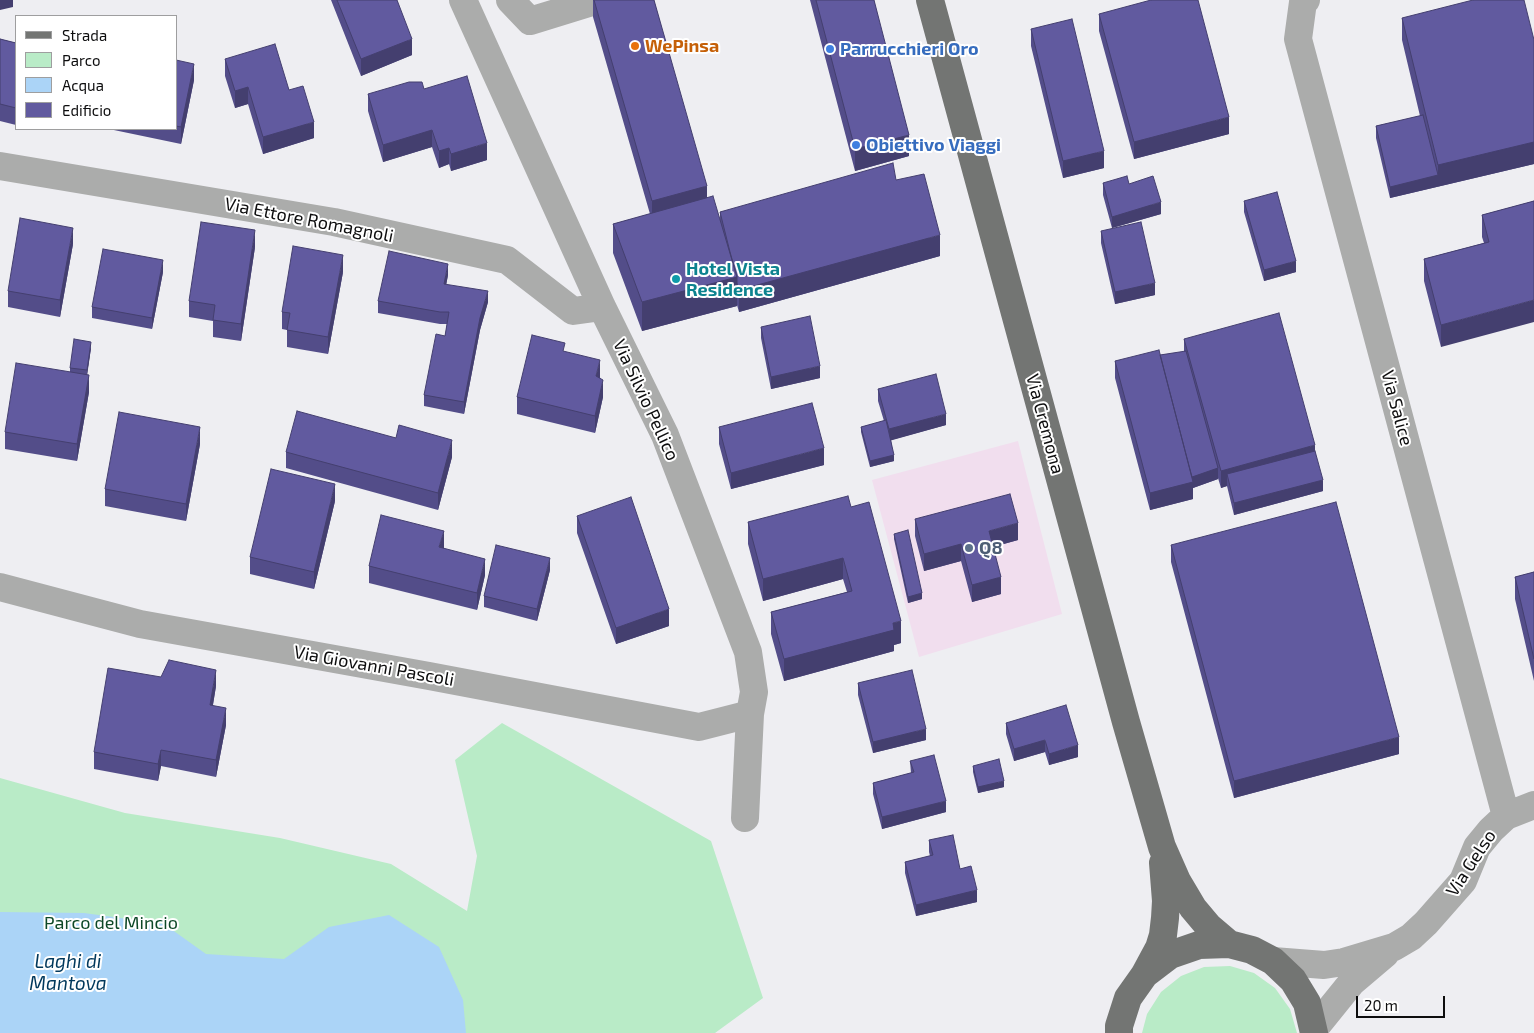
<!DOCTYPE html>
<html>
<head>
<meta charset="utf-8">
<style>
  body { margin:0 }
  #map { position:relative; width:1534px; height:1033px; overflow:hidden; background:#eeeef2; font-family:"Exo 2",sans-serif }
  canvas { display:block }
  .legend { position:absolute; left:15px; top:15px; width:162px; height:115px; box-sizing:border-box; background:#fff; border:1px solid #9e9e9f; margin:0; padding:6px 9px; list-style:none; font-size:15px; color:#0d0d0e }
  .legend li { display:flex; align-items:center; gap:10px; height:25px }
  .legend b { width:25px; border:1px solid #9e9e9f }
  .scale { position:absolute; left:1356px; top:996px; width:89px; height:22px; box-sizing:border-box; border:2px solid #0d0d0e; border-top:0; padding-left:6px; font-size:15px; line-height:18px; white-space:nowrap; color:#0d0d0e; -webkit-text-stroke:4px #fff; paint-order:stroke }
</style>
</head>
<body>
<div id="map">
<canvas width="1534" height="1033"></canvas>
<ul class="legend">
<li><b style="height:6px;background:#737573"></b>Strada</li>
<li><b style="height:14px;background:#b9ebc7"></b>Parco</li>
<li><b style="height:14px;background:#abd4f7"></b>Acqua</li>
<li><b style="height:14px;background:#615a9f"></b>Edificio</li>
</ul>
<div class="scale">20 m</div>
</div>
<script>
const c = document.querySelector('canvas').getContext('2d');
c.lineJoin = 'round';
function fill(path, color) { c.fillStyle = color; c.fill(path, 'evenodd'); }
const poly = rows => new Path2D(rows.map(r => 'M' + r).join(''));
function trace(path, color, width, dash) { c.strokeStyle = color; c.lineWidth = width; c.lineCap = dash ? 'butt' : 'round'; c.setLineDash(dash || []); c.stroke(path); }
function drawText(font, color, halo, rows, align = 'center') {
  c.font = font + ' "Exo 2",sans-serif'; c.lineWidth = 4; c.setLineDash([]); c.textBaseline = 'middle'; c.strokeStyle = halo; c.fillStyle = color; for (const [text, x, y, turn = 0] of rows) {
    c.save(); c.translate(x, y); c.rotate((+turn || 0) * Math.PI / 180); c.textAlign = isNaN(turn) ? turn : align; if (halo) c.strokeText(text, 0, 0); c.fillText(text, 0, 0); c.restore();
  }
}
fill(poly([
  [1018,441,1062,614,919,657,872,480]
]), '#f1deee');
fill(poly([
  [502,723,711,841,763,998,715,1033,0,1033,0,778,125,813,280,838,391,864,467,911,477,856,455,760],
  [1230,966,1254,973,1275,988,1290,1009,1297,1033,1142,1033,1147,1014,1161,992,1181,976,1204,967]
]), '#b9ebc7');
fill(poly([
  [0,912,84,913,164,924,206,954,284,959,329,927,389,915,439,947,463,1000,466,1033,0,1033]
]), '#abd4f7');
trace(poly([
  [463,0,602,307,665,435,748,652,754,692,750,714,745,818],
  [510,0,530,21,598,0],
  [1306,0,1303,2,1298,39,1506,816],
  [0,166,334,222,507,260,573,311,602,307],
  [0,587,140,624,429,676,699,727,750,714],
  [1273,961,1324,965,1344,962,1394,947,1411,937,1426,923,1463,881,1477,847,1491,830,1506,816,1534,805],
  [1314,1029,1352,982,1385,954]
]), '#abacab', 28);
trace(poly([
  [930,0,1126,722,1162,847,1177,881,1193,908,1209,927,1229,944],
  [1145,974,1170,955,1199,945,1229,944,1252,950,1273,961,1293,980,1307,1003,1314,1033],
  [1119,1033,1119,1026,1128,998,1145,974,1159,948,1163,935,1165,918,1166,901,1163,863]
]), '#737573', 28);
fill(poly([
  [331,0,397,0,412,55,361,76],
  [593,0,654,0,707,198,720,220,720,212,896,180,940,256,739,312,737,305,737,306,642,331,613,253,613,224,650,214,593,17],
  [810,0,874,0,909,156,855,171],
  [1099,14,1229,134,1134,159,1099,31],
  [1402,18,1534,40,1534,164,1390,198,1376,138,1376,126,1420,116,1402,40],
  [1031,29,1104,168,1063,178,1031,46],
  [0,39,16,43,16,125,0,121],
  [225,59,289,90,314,138,263,154,248,104,235,108,225,76],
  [176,60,194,80,181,144,109,129,176,129],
  [424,89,487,160,451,171,449,164,439,168,432,147,383,162,368,111,368,94],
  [1103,183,1129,184,1161,214,1112,228,1103,195],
  [1244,201,1296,272,1264,281,1244,212],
  [1534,201,1441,347,1424,281,1424,259,1484,243,1482,237,1482,215],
  [1101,231,1155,295,1115,304,1101,243],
  [73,244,60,317,8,307,8,291],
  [255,247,241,341,213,337,213,321,189,317,189,301],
  [163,272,152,329,92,318,92,307],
  [343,272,328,354,287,347,287,330,282,329,282,312],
  [448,275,446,285,488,302,480,330,464,414,424,406,424,395,445,336,447,324,440,324,378,313,378,301],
  [761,327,820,378,771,389,761,338],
  [1184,339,1315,451,1323,491,1234,515,1227,486,1221,488,1218,478,1218,479,1193,488,1193,499,1150,510,1115,378,1115,361,1184,352],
  [91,348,87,374,89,392,77,461,5,449,5,432,70,372,70,368],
  [565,352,600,377,603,397,595,433,517,414,517,397],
  [878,389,946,425,891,440,894,461,870,467,861,432,861,427,884,421,878,401],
  [719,427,824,465,731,489,719,444],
  [396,438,452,457,438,510,286,468,286,452],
  [200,444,186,521,105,506,105,489],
  [335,501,314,589,250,574,250,557],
  [851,507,901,643,894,645,894,651,784,681,771,634,771,612,847,592,843,579,763,601,748,544,748,522],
  [577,516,669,626,616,644,577,533],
  [915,519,1018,540,993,547,1001,594,972,602,961,561,924,571,915,536],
  [894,534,922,599,908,603,894,539],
  [1171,545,1399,754,1234,798,1171,562],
  [443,548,485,575,477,610,369,583,369,566],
  [550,570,537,621,484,607,484,596],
  [1534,572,1534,681,1515,599,1515,577],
  [858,683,926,740,873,753,858,695],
  [216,686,213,705,226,725,216,777,161,766,158,781,94,769,94,752],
  [1006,723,1078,757,1049,765,1045,752,1014,761,1006,734],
  [910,761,946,812,882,829,873,794,873,783,911,773],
  [973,766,1004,787,978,793,973,772],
  [929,840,960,869,977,902,916,916,905,873,905,862,930,856,929,852]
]), '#534d89');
fill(poly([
  [0,0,13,0,13,7,0,10],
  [412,39,412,55,361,76,361,59],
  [194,64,194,80,181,144,181,127],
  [248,87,248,104,235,108,235,91],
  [1229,117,1229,134,1134,159,1134,142],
  [314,122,314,138,263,154,263,137],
  [432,130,432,147,383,162,383,145],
  [909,135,909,156,855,171,855,149],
  [1534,142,1534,164,1390,198,1390,187,1438,175,1438,165],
  [487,143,487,160,451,171,451,154],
  [449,148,449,164,439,168,439,151],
  [1104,151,1104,168,1063,178,1063,161],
  [707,186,707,207,652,223,652,201],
  [1161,202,1161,214,1112,228,1112,217],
  [73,228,73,244,60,317,60,300],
  [255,230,255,247,241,341,241,324],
  [940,235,940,256,739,312,739,290],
  [343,255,343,272,328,354,328,337],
  [163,260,163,272,152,329,152,318],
  [1296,261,1296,272,1264,281,1264,270],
  [448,264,448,275,444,296,444,284],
  [737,277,737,306,642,331,642,302],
  [1155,283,1155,295,1115,304,1115,292],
  [488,291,488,302,480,330,464,414,464,402,480,318],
  [1534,300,1534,322,1441,347,1441,325],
  [91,342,91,348,87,376,87,370],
  [600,360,600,377,596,393,596,376],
  [820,366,820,378,771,389,771,377],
  [89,375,89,392,77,461,77,444],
  [603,380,603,397,595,433,595,416],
  [946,414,946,425,889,441,889,429],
  [200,427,200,444,186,521,186,504],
  [452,440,452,457,438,510,438,493],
  [1315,445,1315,462,1227,474,1227,486,1221,488,1221,471],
  [824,448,824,465,731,489,731,473],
  [894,455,894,461,870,467,870,461],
  [1218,468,1218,479,1193,488,1193,499,1150,510,1150,493,1191,477],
  [1323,480,1323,491,1234,515,1234,503],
  [335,484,335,501,314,589,314,572],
  [1018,523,1018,540,989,548,989,531],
  [444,531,444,548,439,564,439,547],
  [961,544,961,561,924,571,924,554],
  [550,558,550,570,537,621,537,609],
  [843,558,843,579,763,601,763,579],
  [485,559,485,575,477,610,477,593],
  [1001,577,1001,594,972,602,972,585],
  [922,593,922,599,908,603,908,597],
  [669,609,669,626,616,644,616,628],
  [901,621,901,643,894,645,894,651,784,681,784,659,893,623],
  [216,670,216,686,210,722,210,705],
  [226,708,226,725,216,777,216,760],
  [926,729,926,740,873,753,873,742],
  [1399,737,1399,754,1234,798,1234,781],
  [1045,740,1045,752,1014,761,1014,749],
  [1078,745,1078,757,1049,765,1049,754],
  [161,750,161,766,158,781,158,764],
  [1004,781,1004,787,978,793,978,787],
  [946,801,946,812,882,829,882,817],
  [977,890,977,902,916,916,916,905]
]), '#443f6f');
const building = poly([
  [337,0,397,0,412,39,361,59,337,0],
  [594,0,654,0,707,186,652,201,594,0],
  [816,0,874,0,909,135,855,149,816,0],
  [1151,0,1198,0,1229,117,1134,142,1099,14,1151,0],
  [1473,0,1524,0,1534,40,1534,142,1438,165,1402,18,1473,0],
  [1072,19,1104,151,1063,161,1031,29,1072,19],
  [0,39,16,43,16,108,0,104,0,39],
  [275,44,289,90,303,86,314,122,263,137,248,87,235,91,225,59,275,44],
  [176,60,194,64,181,127,176,126,176,60],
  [467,76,487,143,451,154,449,148,439,151,432,130,383,145,368,94,409,82,422,82,424,89,467,76],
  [1423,115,1438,175,1390,187,1376,126,1423,115],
  [893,163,896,180,924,174,940,235,739,290,737,283,737,277,730,252,720,212,893,163],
  [1127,176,1129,184,1153,176,1161,202,1112,217,1103,183,1127,176],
  [1277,192,1296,261,1264,270,1244,201,1277,192],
  [713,196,737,277,642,302,613,224,713,196],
  [1534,201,1534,300,1441,325,1424,259,1489,242,1482,215,1534,201],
  [20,218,73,228,60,300,8,291,20,218],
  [201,222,255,230,241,324,213,320,215,305,189,301,201,222],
  [1141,222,1155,283,1115,292,1101,231,1141,222],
  [293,246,343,255,328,337,287,330,290,313,282,312,293,246],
  [103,249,163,260,152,318,92,307,103,249],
  [389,251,448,264,444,284,488,291,480,318,464,402,424,395,436,334,445,336,449,312,440,312,378,301,389,251],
  [1279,313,1315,445,1221,471,1184,339,1279,313],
  [810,316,820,366,771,377,761,327,810,316],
  [532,335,565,343,563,351,600,360,596,376,603,380,595,416,517,397,532,335],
  [74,339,91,342,87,370,70,368,74,339],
  [1159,350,1193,482,1150,493,1115,361,1159,350],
  [1186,351,1218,468,1192,477,1160,355,1186,351],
  [16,363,89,375,77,444,5,432,16,363],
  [936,374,946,414,889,429,878,389,936,374],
  [812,403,824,448,731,473,719,427,812,403],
  [297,411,396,438,399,425,452,440,438,493,286,452,297,411],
  [119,412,200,427,186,504,105,489,119,412],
  [886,420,894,455,870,461,861,427,886,420],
  [1315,451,1323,480,1234,503,1227,474,1315,451],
  [271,469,335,484,314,572,250,557,271,469],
  [1010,494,1018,523,989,531,1001,577,972,585,961,544,924,554,915,519,1010,494],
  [848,496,851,507,869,502,901,621,893,623,894,630,784,659,771,612,852,591,843,558,763,579,748,522,848,496],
  [631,497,669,609,616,628,577,516,631,497],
  [1336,502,1399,737,1234,781,1171,545,1336,502],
  [381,515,444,531,439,547,485,559,477,593,369,566,381,515],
  [908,530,922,593,908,597,894,534,908,530],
  [496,545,550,558,537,609,484,596,496,545],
  [1534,572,1534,659,1515,577,1534,572],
  [169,660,216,670,210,705,226,708,216,760,161,750,158,764,94,752,108,668,161,677,169,660],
  [912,670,926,729,873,742,858,683,912,670],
  [1066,705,1078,745,1049,754,1045,740,1014,749,1006,723,1066,705],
  [934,755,946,801,882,817,873,783,914,772,910,761,934,755],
  [999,759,1004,781,978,787,973,766,999,759],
  [953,835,960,869,971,866,977,890,916,905,905,862,933,855,929,840,953,835]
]);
fill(building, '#615a9f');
trace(building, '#443f6f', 1);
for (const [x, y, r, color] of [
  [635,46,5,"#e8710a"],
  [830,49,5,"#3f7fe0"],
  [856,145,5,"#3f7fe0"],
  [676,279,5,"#0f9aa8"],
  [969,548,5,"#5c6f8a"]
]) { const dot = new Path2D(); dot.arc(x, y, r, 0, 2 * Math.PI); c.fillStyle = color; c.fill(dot); trace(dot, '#fff', 2); }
drawText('bold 18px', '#c56008', '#fff', [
  ["WePinsa",645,46]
], 'left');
drawText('bold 18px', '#366cbe', '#fff', [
  ["Parrucchieri Oro",840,49],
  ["Obiettivo Viaggi",866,145]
], 'left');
drawText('18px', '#0d0d0e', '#fff', [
  ["Via Ettore Romagnoli",309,220,11],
  ["Via Silvio Pellico",646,400,65],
  ["Via Salice",1397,408,75],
  ["Via Cremona",1045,424,75],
  ["Via Giovanni Pascoli",374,666,10],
  ["Via Gelso",1471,863,-57]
]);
drawText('bold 18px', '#0d838f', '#fff', [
  ["Hotel Vista",686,269],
  ["Residence",686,290]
], 'left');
drawText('bold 18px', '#4e5e75', '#fff', [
  ["Q8",979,548]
], 'left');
drawText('18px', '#0d4827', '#fff', [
  ["Parco del Mincio",111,923]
]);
drawText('italic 19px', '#00385c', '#fff', [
  ["Laghi di",68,962],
  ["Mantova",68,984]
]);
</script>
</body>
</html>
